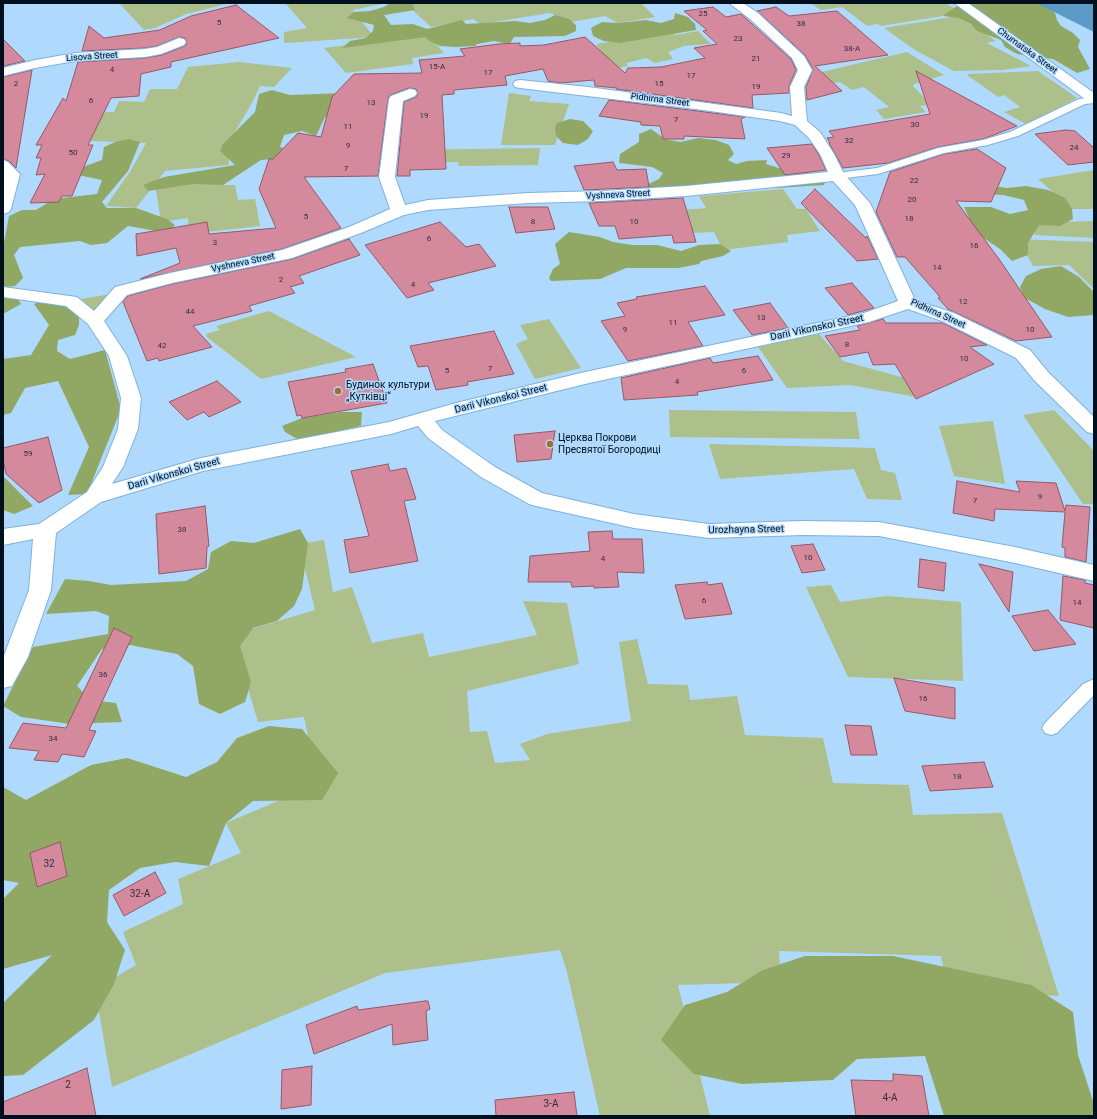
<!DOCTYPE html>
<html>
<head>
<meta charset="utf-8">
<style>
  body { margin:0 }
  #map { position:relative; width:1097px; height:1119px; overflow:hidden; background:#b0dafd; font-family:Roboto,sans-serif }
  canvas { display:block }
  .frame { position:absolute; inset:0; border:4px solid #000f1e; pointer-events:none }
</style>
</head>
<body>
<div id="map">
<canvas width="1097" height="1119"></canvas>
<div class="frame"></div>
</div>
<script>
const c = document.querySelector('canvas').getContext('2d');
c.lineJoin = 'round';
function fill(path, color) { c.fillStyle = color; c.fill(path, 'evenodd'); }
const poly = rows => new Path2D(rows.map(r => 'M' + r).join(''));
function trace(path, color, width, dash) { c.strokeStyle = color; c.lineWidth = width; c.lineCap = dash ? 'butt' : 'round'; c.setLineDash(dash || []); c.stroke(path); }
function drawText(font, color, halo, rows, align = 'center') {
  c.font = font + ' Roboto,sans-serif'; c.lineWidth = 3; c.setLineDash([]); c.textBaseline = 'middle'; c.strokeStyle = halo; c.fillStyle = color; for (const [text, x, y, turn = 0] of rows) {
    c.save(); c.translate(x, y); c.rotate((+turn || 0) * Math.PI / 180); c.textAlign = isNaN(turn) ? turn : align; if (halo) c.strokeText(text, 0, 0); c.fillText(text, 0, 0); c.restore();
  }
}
fill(poly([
  [119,3,231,3,186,14,155,28,144,30],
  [285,3,386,3,353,10,374,37,284,43,284,32,307,28],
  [405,3,641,3,655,17,618,23,605,16,571,22,550,13,481,24,473,19,431,27],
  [810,3,946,3,961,13,881,26,877,24,867,26,842,7,821,10],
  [958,16,996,41,987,43,1031,66,1002,70,954,71,915,50,884,28],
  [698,31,711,44,684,46,668,52,673,59,655,63,646,58,626,63,628,66,614,69,597,46,597,44,670,32,675,35],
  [428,35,444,53,412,58,413,64,346,73,324,48],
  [907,52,944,75,914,84,913,86,931,105,920,106,926,112,884,119,876,110,889,107,864,87,852,90,840,82,818,86,813,74],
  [239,62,292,68,274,87,260,86,252,103,227,145,229,165,165,171,136,208,106,206,131,170,146,143,63,140,79,113,114,112,119,101,144,102,150,89,177,89,188,67],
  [1038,71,1077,98,1026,124,1004,112,1020,107,1004,95,998,97,967,75,968,74],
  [509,93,531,96,529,101,569,104,555,145,501,145],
  [540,148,538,165,459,166,458,162,404,162,407,150],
  [1094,170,1094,209,1072,209,1038,179],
  [217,180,219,185,235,185,238,200,255,199,260,226,189,234,188,218,161,222,156,190,158,187],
  [783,189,797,209,806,209,820,231,787,235,788,242,723,250,714,232,670,234,661,212,706,208,699,196],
  [1094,221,1094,238,1035,235,1029,223],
  [1018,239,1094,242,1094,289,1069,265,1033,266],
  [111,294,96,314,81,299],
  [269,311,356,357,261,379,207,337,206,334,220,330,216,326],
  [549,319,581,368,535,379,516,344,528,339,520,325],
  [819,334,843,361,923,383,916,397,850,385,787,388,758,347],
  [669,410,856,412,860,439,670,437],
  [1054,410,1094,451,1094,504,1083,504,1023,415],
  [993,421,1005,484,954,476,939,426],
  [709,444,875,448,881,470,895,473,902,500,867,499,854,469,720,479],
  [324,540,333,592,352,587,372,643,423,633,429,657,537,635,523,601,567,603,579,664,467,691,470,732,487,731,495,763,530,760,520,744,547,734,631,721,619,642,637,639,648,684,688,685,690,700,737,696,745,735,823,738,833,783,909,785,913,815,1002,813,1059,996,948,989,941,956,779,951,781,982,678,985,710,1116,600,1116,567,972,560,950,385,973,112,1087,95,989,136,965,123,932,183,904,178,879,241,853,226,823,318,784,304,717,258,722,232,635,315,610,299,544],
  [831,585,840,602,887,596,961,602,963,681,848,677,806,587]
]), '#adbf8a');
fill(poly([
  [390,3,412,4,415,10,384,15,391,25,413,24,427,29,462,20,466,24,515,21,530,23,545,20,555,15,569,19,576,25,576,31,565,36,514,37,510,44,494,41,477,44,475,46,455,47,440,46,428,40,426,37,342,48,350,41,366,38,373,31,374,25,347,18,354,12,370,11,384,7],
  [954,3,1042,3,1055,13,1057,20,1061,26,1073,33,1080,40,1078,47,1090,69,1077,73,1053,59,1017,54,1005,47,1001,40,977,31,971,24,959,18,943,16,957,6],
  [675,13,688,17,695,24,696,30,620,43,604,41,593,36,591,28,602,22,618,23,646,20,661,23,674,19],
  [272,90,290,95,342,93,354,111,387,112,387,144,379,155,366,116,325,117,316,136,302,131,284,135,280,147,298,152,295,157,261,160,223,185,193,184,148,191,143,185,164,177,235,165,220,151,223,144,255,112,259,94],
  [570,119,583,121,593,131,588,139,578,145,563,143,556,136,555,128,557,123],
  [651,129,665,139,680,142,699,138,716,140,729,145,734,154,728,160,736,164,747,161,767,160,766,164,782,169,822,174,826,180,824,185,776,188,771,187,707,194,648,197,644,186,659,179,663,173,652,167,619,163,620,154,639,142,639,134],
  [129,139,140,142,128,171,102,202,107,208,136,208,167,219,175,225,167,233,128,226,107,243,91,245,80,241,20,247,14,255,23,278,15,286,3,287,3,248,9,216,22,210,36,210,54,199,97,194,102,180,78,175,77,169,102,160,104,147,115,142],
  [986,185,1007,188,1026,186,1048,190,1065,198,1072,209,1073,219,1060,226,1039,225,1028,243,1028,255,1012,261,1000,249,970,229,969,218,964,207,991,207,1010,214,1028,210,1024,200,1003,195,982,194],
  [569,232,600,237,613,242,633,245,657,245,681,251,699,245,720,244,731,251,723,256,701,261,699,264,678,268,626,268,600,279,551,281,549,278,553,269,560,264,555,244],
  [1061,266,1079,277,1094,292,1094,315,1068,317,1045,309,1025,298,1020,287,1026,276,1041,269],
  [3,289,12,289,21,304,3,314],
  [50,299,65,301,79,316,79,325,75,335,58,340,57,351,70,359,105,350,121,409,87,494,68,495,89,447,58,381,25,388,11,413,3,415,3,359,31,355,49,325,34,304],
  [341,412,362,412,361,426,299,440,285,432,282,426,302,418],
  [3,476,33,506,14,514,3,510],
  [300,529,308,543,302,589,294,606,277,621,253,628,240,646,251,682,245,702,220,714,199,704,193,666,177,654,130,645,102,649,77,686,91,700,116,703,122,722,70,724,21,717,3,706,33,647,108,634,109,616,96,611,46,614,65,579,89,581,111,585,186,581,208,569,211,552,231,541,254,543],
  [269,726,302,729,338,773,322,800,253,801,226,823,209,866,175,862,140,868,109,890,107,922,125,950,114,984,94,1020,23,1075,3,1076,3,1003,52,955,3,969,3,899,19,883,3,880,3,787,26,800,91,765,127,758,186,777,217,762,237,738],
  [805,956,893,956,1031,985,1073,1012,1078,1055,1094,1104,1094,1116,944,1116,925,1056,857,1059,833,1080,742,1084,694,1074,661,1040,685,1005,727,992,763,970]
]), '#91a764');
fill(poly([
  [1036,3,1094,3,1094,32]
]), '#5e9ac8');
const building = poly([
  [236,5,279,38,171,62,171,67,141,74,139,96,111,98,88,145,93,145,72,196,62,196,59,202,30,203,45,174,36,175,41,158,36,158,42,145,36,145,63,98,66,101,78,62,145,58,162,55,185,46,187,43,185,38,179,37,157,46,145,48,82,51,89,26,104,38,160,30,191,16,236,5],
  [713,7,726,17,741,14,791,59,796,70,789,86,789,93,752,95,753,108,616,89,617,88,595,86,594,80,560,83,548,81,543,69,505,76,507,85,454,90,454,94,442,95,446,169,410,170,410,176,397,176,404,102,416,97,418,94,416,89,409,88,390,95,388,99,378,176,304,177,341,228,282,249,140,279,180,263,176,248,137,256,136,234,207,222,209,234,276,228,259,189,269,159,273,159,298,133,321,137,332,97,354,74,422,73,419,60,465,56,460,49,499,44,520,43,520,46,544,45,585,37,625,73,628,68,661,67,705,58,694,48,717,44,703,31,707,30,684,11,713,7],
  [776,7,789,16,837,11,888,55,815,66,842,91,807,100,806,87,813,69,805,55,757,11,776,7],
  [3,39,25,61,3,66,3,39],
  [32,70,16,168,9,161,3,159,3,77,32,70],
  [916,71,1017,126,983,139,938,147,888,163,843,168,829,143,830,143,827,138,834,137,829,131,930,114,916,71],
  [609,100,745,117,741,119,745,139,684,136,684,139,663,139,660,126,641,125,641,122,599,116,609,100],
  [1066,130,1075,131,1094,148,1094,162,1068,165,1035,134,1066,130],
  [812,144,819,155,826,170,785,175,767,148,812,144],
  [977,149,1006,168,991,202,956,201,999,259,1052,337,1016,341,948,309,938,298,940,297,905,257,897,257,876,212,890,172,944,154,977,149],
  [613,162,617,170,646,169,649,187,584,190,574,166,613,162],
  [815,189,866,238,867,236,878,259,857,261,801,203,815,189],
  [683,198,696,242,674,243,672,235,619,239,615,226,599,226,589,203,683,198],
  [509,207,548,207,555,229,516,233,509,207],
  [440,222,466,247,479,244,496,266,428,283,434,290,407,298,365,245,440,222],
  [349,239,360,255,299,276,304,283,290,287,295,293,249,306,252,311,193,326,212,347,159,361,158,358,147,361,123,302,128,296,172,284,292,259,349,239],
  [852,283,874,308,848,315,825,288,852,283],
  [705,286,725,315,688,322,703,346,628,361,601,321,625,316,617,303,637,299,636,297,705,286],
  [770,303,788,328,752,335,733,310,770,303],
  [883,319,886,323,943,323,987,345,970,347,994,364,916,399,895,364,873,365,868,352,840,357,825,336,860,330,857,326,883,319],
  [494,331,514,374,467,382,468,385,436,390,428,366,418,367,410,346,494,331],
  [758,356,773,380,697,392,698,395,624,400,621,378,710,358,713,363,758,356],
  [373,364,387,403,302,418,301,415,297,416,288,382,346,372,345,369,373,364],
  [217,381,241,402,209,417,204,412,187,420,169,402,217,381],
  [555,431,551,459,517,462,514,435,555,431],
  [48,437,62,490,39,503,6,474,3,459,3,448,48,437],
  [388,464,390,471,406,468,416,499,404,501,418,561,350,573,344,540,369,536,351,471,388,464],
  [957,481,1020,492,1016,481,1056,483,1065,511,1066,505,1090,507,1086,562,1065,557,1065,548,1062,547,1065,512,995,509,994,521,953,513,957,481],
  [205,506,209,546,207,547,206,568,159,574,156,514,205,506],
  [612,531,613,539,642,539,644,573,617,572,619,587,594,588,594,586,572,587,571,582,528,582,530,556,590,551,588,532,612,531],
  [813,544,825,570,802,573,791,546,813,544],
  [920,559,946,563,944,591,918,587,920,559],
  [979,564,1013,572,1009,612,979,564],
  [1063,576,1085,580,1085,583,1094,585,1094,628,1060,620,1063,576],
  [707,582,708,585,722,583,732,614,685,619,675,585,707,582],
  [1048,610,1076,644,1034,651,1012,616,1048,610],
  [114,628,132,637,89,730,96,731,84,757,62,754,58,762,34,760,39,751,9,748,23,723,66,728,114,628],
  [894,678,955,688,955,719,905,711,894,678],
  [845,725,871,726,877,755,851,755,845,725],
  [984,762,993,787,930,791,922,766,984,762],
  [60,842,67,876,37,887,30,853,60,842],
  [155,872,166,893,124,916,113,895,155,872],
  [425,1001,428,1001,430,1009,426,1011,428,1040,393,1045,392,1024,314,1054,306,1025,357,1006,358,1010,425,1001],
  [312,1066,311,1105,281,1109,282,1070,312,1066],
  [87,1068,96,1116,3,1116,3,1102,87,1068],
  [893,1074,922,1076,929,1116,856,1116,851,1080,893,1081,893,1074],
  [574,1092,577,1116,496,1116,495,1100,574,1092]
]);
fill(building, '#d4899c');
trace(building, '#955867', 1);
const service = poly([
  [1094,97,1094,103,1085,104,1018,136,988,145,944,153,878,174,837,179,831,176,837,173,877,168,938,148,983,140,1010,132,1079,99,1094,97],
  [1094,679,1094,695,1057,733,1051,735,1045,733,1042,728,1045,723,1083,684,1094,679]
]);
const minor = poly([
  [729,3,743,3,758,13,804,56,812,70,804,87,807,121,820,132,834,154,844,174,870,203,915,300,954,313,1030,350,1048,372,1094,417,1094,434,1087,432,1034,380,1016,358,942,321,908,309,869,322,585,384,435,421,442,430,495,467,542,493,634,514,709,524,802,521,879,522,1015,547,1094,565,1094,581,1015,563,879,536,802,535,709,538,634,528,536,506,529,504,481,477,428,438,418,426,391,434,203,471,101,502,56,533,51,590,28,657,12,686,3,688,3,658,29,590,33,539,3,545,3,529,39,524,87,492,103,467,118,429,121,398,109,356,88,324,66,306,3,297,3,287,77,297,94,311,115,287,170,273,282,250,349,227,390,209,379,177,389,99,391,96,410,89,415,90,417,93,415,96,403,101,395,177,405,205,428,200,528,193,602,191,686,186,828,172,820,154,809,138,795,125,780,121,696,109,520,88,515,87,513,84,515,81,520,80,588,87,781,113,792,116,790,87,798,70,792,58,750,19,729,3],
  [833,181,855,205,898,301,864,313,585,372,456,403,389,422,201,458,112,484,123,467,138,429,141,398,127,356,104,321,127,295,172,283,292,258,361,233,404,215,428,210,528,203,602,201,686,196,833,181],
  [954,3,968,3,1094,93,1094,103,1089,102,954,3],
  [179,38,184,39,186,42,184,45,161,54,145,57,75,61,35,68,3,76,3,68,35,60,75,53,145,49,157,47,179,38],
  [3,160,8,162,20,174,11,209,9,212,3,214,3,160]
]);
trace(service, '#7db1dc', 2);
trace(minor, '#7db1dc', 2);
fill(service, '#fff');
fill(minor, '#fff');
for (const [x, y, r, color] of [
  [338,391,4,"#a66b2d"],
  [550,444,4,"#a66b2d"]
]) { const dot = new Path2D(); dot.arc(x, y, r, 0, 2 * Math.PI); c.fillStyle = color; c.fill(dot); trace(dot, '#b0dafd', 1.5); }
drawText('8px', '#352e3e', null, [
  ["25",703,14],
  ["5",219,23],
  ["38",801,24],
  ["23",738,39],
  ["38-А",852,49],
  ["21",756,59],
  ["15-А",437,67],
  ["4",112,70],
  ["17",488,73],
  ["17",691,76],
  ["2",16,84],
  ["15",659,84],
  ["19",756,87],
  ["6",91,101],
  ["13",371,103],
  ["19",424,116],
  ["7",676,120],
  ["30",915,125],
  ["11",348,127],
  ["32",849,141],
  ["9",348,146],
  ["24",1074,148],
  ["50",73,153],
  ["29",786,156],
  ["7",346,169],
  ["22",914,181],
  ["20",912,200],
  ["5",306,217],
  ["18",909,219],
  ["8",533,222],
  ["10",634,222],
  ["6",429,239],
  ["3",215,243],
  ["16",974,246],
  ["14",937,268],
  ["2",281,280],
  ["4",413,285],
  ["12",963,302],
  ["44",190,312],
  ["13",761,318],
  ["11",673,323],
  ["9",625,330],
  ["10",1030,330],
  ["8",847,345],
  ["42",162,346],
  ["10",964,359],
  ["7",490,369],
  ["5",447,371],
  ["6",744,371],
  ["4",677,382],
  ["59",28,454],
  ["9",1040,497],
  ["7",975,501],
  ["38",182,530],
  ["10",808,558],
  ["4",603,559],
  ["6",704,601],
  ["14",1077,603],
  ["36",103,675],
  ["16",923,699],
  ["34",53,739],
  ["18",957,777]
]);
drawText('9px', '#000f1e', '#b0dafd', [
  ["Chumatska Street",1027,51,36],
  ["Lisova Street",92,57,-4],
  ["Pidhirna Street",660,100,7],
  ["Vyshneva Street",618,195,-3],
  ["Vyshneva Street",243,263,-12],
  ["Pidhirna Street",938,314,24]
]);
drawText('10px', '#000f1e', '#b0dafd', [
  ["Darii Vikonskoi Street",817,328,-12],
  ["Darii Vikonskoi Street",501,399,-14],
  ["Darii Vikonskoi Street",174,474,-16],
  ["Urozhayna Street",746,530,-1]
]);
drawText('10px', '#000f1e', '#b0dafd', [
  ["Будинок культури",346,385],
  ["„Кутківці“",346,397],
  ["Церква Покрови",558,438],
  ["Пресвятої Богородиці",558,450]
], 'left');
drawText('10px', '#352e3e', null, [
  ["32",49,864],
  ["32-А",140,894],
  ["2",68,1085],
  ["4-А",890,1098],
  ["3-А",551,1104]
]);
</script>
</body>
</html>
